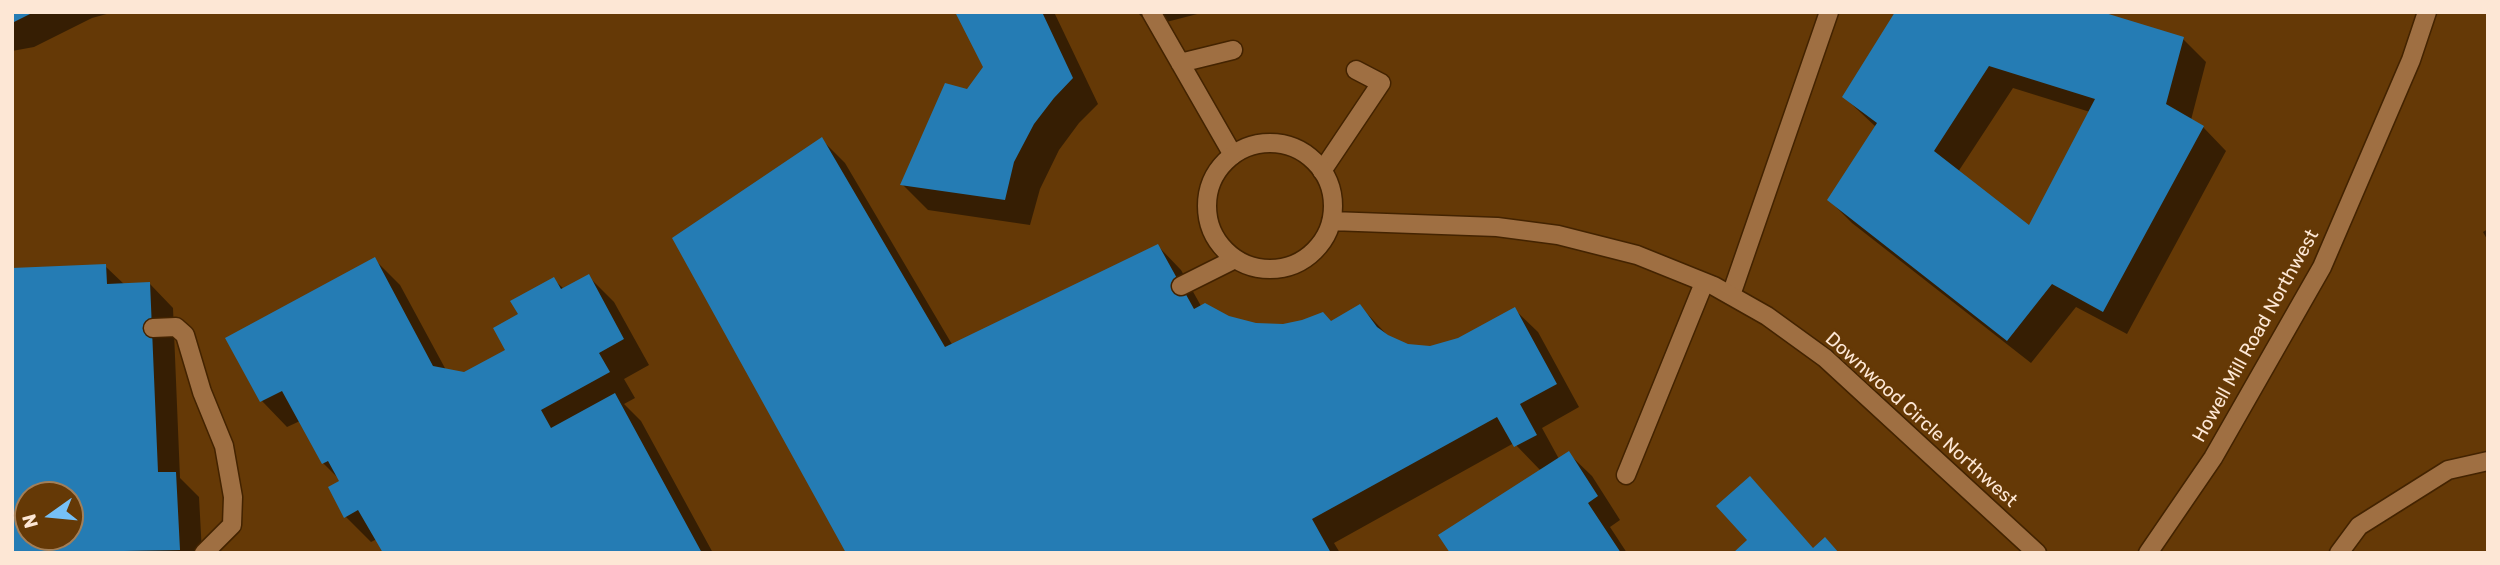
<!DOCTYPE html>
<html>
<head>
<meta charset="utf-8">
<style>
  body { margin:0 }
  #map { position:relative; width:2500px; height:565px; overflow:hidden; background:#653906; font-family:Rubik,sans-serif }
  canvas { display:block }
  .frame { position:absolute; inset:0; border:14px solid #fde7d5; pointer-events:none }
  .north { position:absolute; left:14px; top:481px; width:70px; height:70px; box-sizing:border-box; background:#653906; border:2px solid #a27f59; border-radius:50%; rotate:255deg; font-size:19px; font-weight:700; line-height:28px; text-align:center; color:#fde7d5 }
  .north::after { content:''; display:block; margin:auto; width:24px; height:32px; background:#76c0f7; clip-path:polygon(50% 0,100% 100%,50% 72%,0 100%) }
</style>
</head>
<body>
<div id="map">
<canvas width="2500" height="565"></canvas>
<div class="frame"></div>
<div class="north">N</div>
</div>
<script>
const c = document.querySelector('canvas').getContext('2d');
c.lineJoin = 'round';
function fill(path, color) { c.fillStyle = color; c.fill(path, 'evenodd'); }
const poly = rows => new Path2D(rows.map(r => 'M' + r).join(''));
function trace(path, color, width, dash) { c.strokeStyle = color; c.lineWidth = width; c.lineCap = dash ? 'butt' : 'round'; c.setLineDash(dash || []); c.stroke(path); }
function drawText(font, color, halo, rows, align = 'center') {
  c.font = font + ' Rubik,sans-serif'; c.lineWidth = 6; c.setLineDash([]); c.textBaseline = 'middle'; c.strokeStyle = halo; c.fillStyle = color; for (const [text, x, y, turn = 0] of rows) {
    c.save(); c.translate(x, y); c.rotate((+turn || 0) * Math.PI / 180); c.textAlign = isNaN(turn) ? turn : align; if (halo) c.strokeText(text, 0, 0); c.fillText(text, 0, 0); c.restore();
  }
}
fill(poly([
  [12,12,114,12,92,18,34,47,12,51],
  [957,12,1054,12,1098,104,1079,123,1059,150,1040,189,1030,225,928,210,902,184,985,67],
  [1137,12,1205,12,1151,26],
  [1897,12,2183,39,2206,62,2191,120,2203,127,2226,151,2127,334,2076,307,2031,363,1852,223,1829,200,1876,127,1844,97],
  [2013,88,2090,112,2029,228,1958,172],
  [822,140,845,163,953,346,1158,246,1181,270,1201,306,1228,318,1255,325,1331,323,1360,306,1390,338,1408,346,1431,347,1459,340,1514,309,1538,332,1579,407,1542,428,1559,459,1568,453,1592,476,1620,520,1610,527,1627,553,1452,553,1541,471,1514,443,1334,543,1340,553,848,553],
  [2488,229,2488,241,2483,232],
  [374,259,400,285,446,370,465,374,508,350,520,315,553,279,564,289,588,276,614,302,649,365,624,379,635,398,624,404,641,421,713,553,385,553,377,539,371,542,345,516,341,481,323,463,300,421,287,427,262,401,228,338],
  [105,266,125,285,150,284,173,308,180,478,199,497,202,553,12,553,12,270],
  [28,495,70,495,70,537,28,537]
]), '#0007');
fill(poly([
  [12,12,34,12,12,23],
  [955,12,1042,12,1073,78,1054,98,1034,124,1014,162,1005,200,900,185,945,83,967,89,983,67],
  [1895,12,2102,12,2184,37,2166,104,2204,126,2103,312,2052,284,2007,341,1827,200,1877,123,1842,97],
  [1989,66,2095,99,2029,225,1934,151],
  [822,137,945,347,1158,244,1194,309,1205,303,1229,316,1256,323,1283,324,1302,320,1323,312,1331,321,1360,304,1377,327,1388,335,1408,344,1430,346,1458,338,1515,307,1557,384,1520,404,1537,435,1514,447,1497,417,1312,519,1331,553,846,553,672,238],
  [375,257,433,366,464,372,505,350,493,328,518,314,510,301,554,277,561,289,589,274,624,339,599,353,610,372,541,410,551,428,615,393,702,553,383,553,358,510,344,518,328,487,339,481,328,461,322,464,282,391,260,402,225,338],
  [106,264,107,284,150,282,158,472,176,472,180,550,12,553,12,268],
  [28,495,70,495,70,537,28,537],
  [1569,451,1598,496,1588,503,1621,553,1450,553,1438,535],
  [1750,476,1813,548,1825,537,1839,553,1733,553,1747,540,1716,506]
]), '#257cb4');
const lane = poly([
  [1151,12,1233,155],
  [1180,63,1233,50],
  [1322,171,1381,83,1356,70],
  [1181,286,1235,259],
  [1731,295,1829,12],
  [153,328,176,327,185,335,202,392,224,446,233,497,232,525,204,553],
  [1626,475,1704,283],
  [2339,553,2359,526,2448,470,2488,461]
]);
const street = poly([
  '1207 206a63 63 0 1 1 126 0a63 63 0 1 1-126 0Z',
  [1331,221,1497,227,1558,235,1637,255,1714,286,1767,316,1825,358,2037,553]
]);
const secondary = poly([
  [2148,553,2213,458,2322,267,2411,60,2427,12]
]);
trace(lane, '#432300', 21);
trace(street, '#432300', 21);
trace(secondary, '#432300', 21);
trace(lane, '#9f6f42', 18);
trace(street, '#9f6f42', 18);
trace(secondary, '#9f6f42', 18);
drawText('19px', '#fde7d5', '#653906', [
  ["Howell Mill Road Northwest",2256,336,-61],
  ["Downwood Circle Northwest",1921,420,42]
]);
</script>
</body>
</html>
